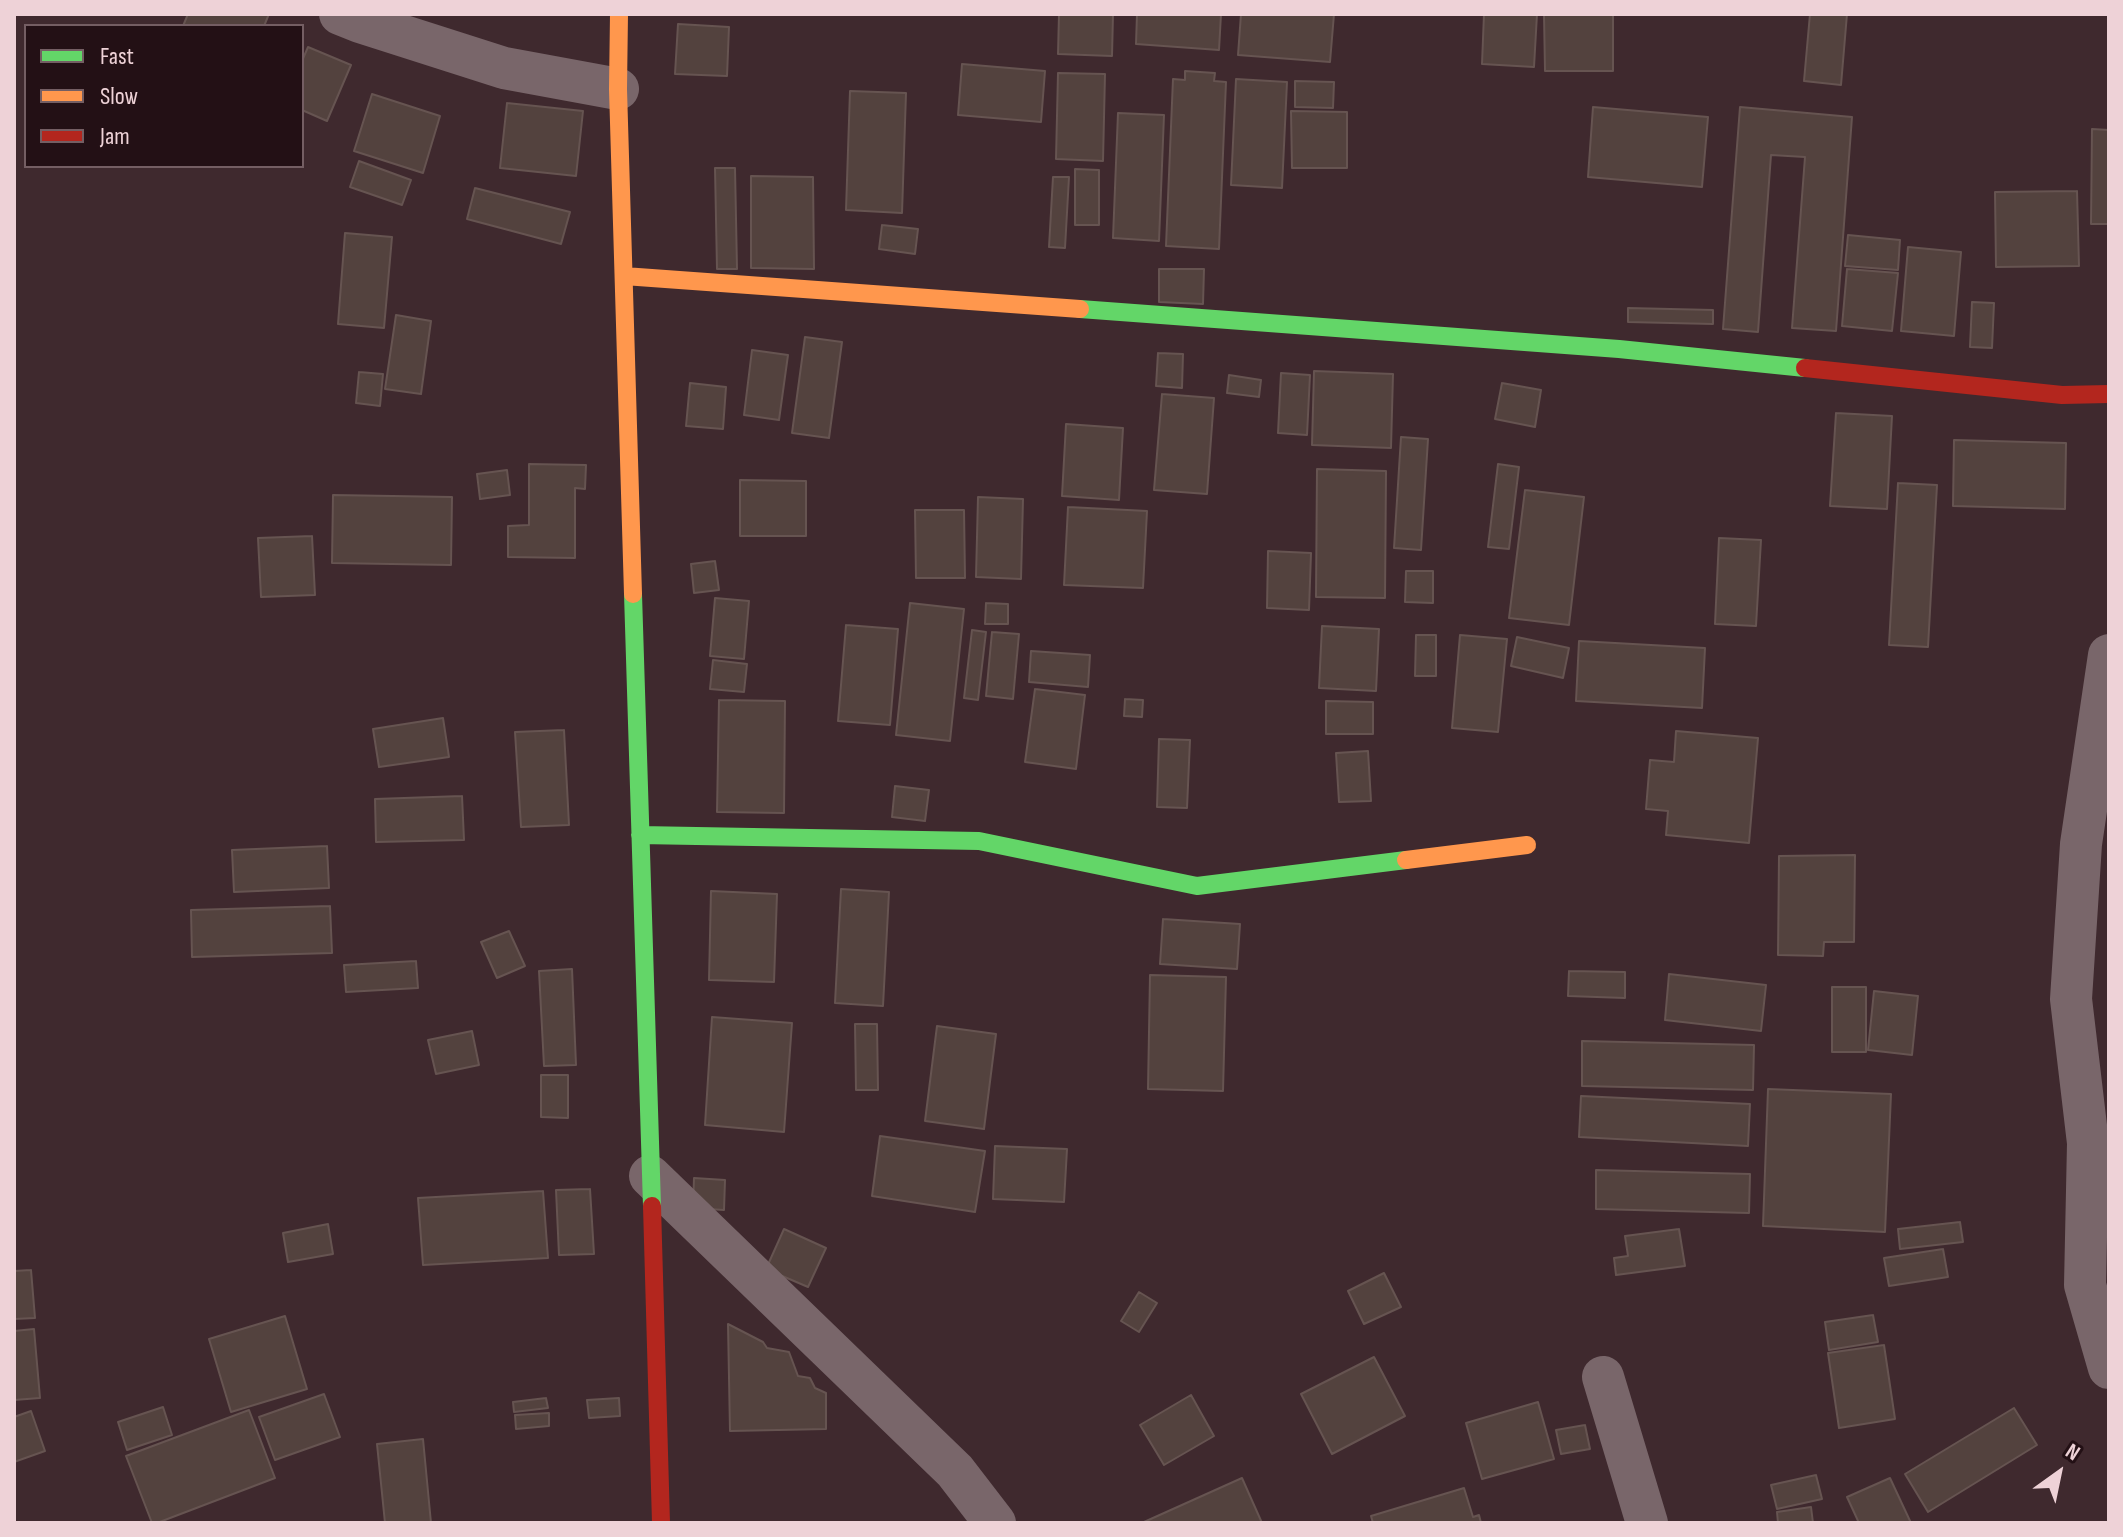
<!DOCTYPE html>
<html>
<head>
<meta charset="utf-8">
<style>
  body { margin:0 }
  #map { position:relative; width:2123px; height:1537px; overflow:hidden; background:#3f292e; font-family:"Sofia Sans Condensed",sans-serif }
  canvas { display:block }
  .frame { position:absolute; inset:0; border:16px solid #eed2d7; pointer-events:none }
  .legend { position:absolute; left:24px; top:24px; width:280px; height:144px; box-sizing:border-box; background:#231015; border:2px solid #745e63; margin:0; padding:10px 14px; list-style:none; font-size:24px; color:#eed2d7 }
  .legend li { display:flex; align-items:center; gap:16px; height:40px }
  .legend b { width:40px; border:2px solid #745e63 }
  .north { position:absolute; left:2019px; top:1433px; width:80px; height:80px; -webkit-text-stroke:6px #231015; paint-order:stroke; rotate:33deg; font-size:22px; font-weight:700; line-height:32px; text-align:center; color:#eed2d7 }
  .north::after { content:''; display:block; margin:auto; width:28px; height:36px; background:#eed2d7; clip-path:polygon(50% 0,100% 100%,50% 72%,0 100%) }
</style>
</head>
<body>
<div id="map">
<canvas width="2123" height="1537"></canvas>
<div class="frame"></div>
<ul class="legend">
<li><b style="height:10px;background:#63d668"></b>Fast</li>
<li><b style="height:10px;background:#ff974d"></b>Slow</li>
<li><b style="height:10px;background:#b3261e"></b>Jam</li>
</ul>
<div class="north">N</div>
</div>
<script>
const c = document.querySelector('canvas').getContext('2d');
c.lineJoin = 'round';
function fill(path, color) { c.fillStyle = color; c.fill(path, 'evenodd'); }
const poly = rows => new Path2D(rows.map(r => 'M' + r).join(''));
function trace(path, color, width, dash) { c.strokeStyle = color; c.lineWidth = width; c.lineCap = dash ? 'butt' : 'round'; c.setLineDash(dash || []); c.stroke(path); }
const building = poly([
  [188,14,269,14,264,26,183,26,188,14],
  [1059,14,1113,14,1112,56,1058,54,1059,14],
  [1137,14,1221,14,1219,50,1136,44,1137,14],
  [1241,14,1334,14,1330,62,1238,55,1241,14],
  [1484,14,1537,14,1534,67,1482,64,1484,14],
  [1544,14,1613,14,1613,71,1545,71,1544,14],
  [1810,14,1847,14,1841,85,1804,81,1810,14],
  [678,24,729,27,727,76,675,74,678,24],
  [308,47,351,65,327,121,302,110,302,61,308,47],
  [962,64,1045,71,1041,122,958,115,962,64],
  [1185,71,1215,73,1214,81,1226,82,1219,249,1166,246,1173,79,1185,80,1185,71],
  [1058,73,1105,74,1103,161,1056,159,1058,73],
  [1236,79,1287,82,1282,188,1231,185,1236,79],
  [1295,81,1334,82,1333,108,1295,107,1295,81],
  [850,91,906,93,902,213,846,210,850,91],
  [372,94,440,116,423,173,354,151,372,94],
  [507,103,583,111,576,176,500,168,507,103],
  [1593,107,1708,117,1702,187,1588,177,1593,107],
  [1740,107,1852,117,1836,331,1792,328,1805,157,1771,155,1758,332,1723,329,1740,107],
  [1291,111,1347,112,1347,168,1292,168,1291,111],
  [1118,113,1164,115,1159,241,1113,238,1118,113],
  [2092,129,2109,130,2109,224,2091,224,2092,129],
  [359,161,411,180,402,205,350,187,359,161],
  [715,168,735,168,737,269,717,269,715,168],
  [1075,169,1099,170,1099,225,1075,225,1075,169],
  [751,176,813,177,814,269,751,268,751,176],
  [1053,177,1069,177,1065,248,1049,247,1053,177],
  [475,188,570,212,561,244,467,219,475,188],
  [2077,191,2079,266,1996,267,1995,192,2077,191],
  [882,225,918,229,915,254,879,249,882,225],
  [345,233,392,237,384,328,338,324,345,233],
  [1848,235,1900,240,1898,270,1845,266,1848,235],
  [1908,247,1961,252,1954,336,1901,331,1908,247],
  [1159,269,1204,269,1203,304,1159,302,1159,269],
  [1847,269,1898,273,1892,331,1842,326,1847,269],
  [1972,302,1994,303,1992,348,1970,347,1972,302],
  [1628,308,1713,310,1713,324,1628,322,1628,308],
  [396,315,431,321,421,394,385,389,396,315],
  [805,337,842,342,829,438,792,433,805,337],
  [752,350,788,355,779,420,744,415,752,350],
  [1158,353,1183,354,1182,388,1156,386,1158,353],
  [1314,371,1393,374,1391,448,1312,445,1314,371],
  [359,372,383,374,380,406,356,403,359,372],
  [1281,373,1310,375,1307,435,1278,433,1281,373],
  [1229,375,1261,380,1259,397,1227,393,1229,375],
  [690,383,726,387,723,429,686,426,690,383],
  [1502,383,1541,390,1535,427,1495,419,1502,383],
  [1162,394,1214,398,1207,494,1154,490,1162,394],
  [1836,413,1892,416,1887,509,1830,506,1836,413],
  [1066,424,1123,428,1119,500,1062,496,1066,424],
  [1401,437,1428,439,1421,550,1394,548,1401,437],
  [1954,440,2066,443,2065,509,1953,506,1954,440],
  [529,464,586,465,585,489,575,488,575,558,508,557,508,526,529,525,529,464],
  [1498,464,1519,467,1509,549,1488,547,1498,464],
  [1317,469,1386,471,1385,598,1316,597,1317,469],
  [507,470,510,495,480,499,477,474,507,470],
  [740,480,806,481,806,536,740,536,740,480],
  [1898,483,1937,485,1928,647,1889,645,1898,483],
  [1525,490,1584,497,1569,625,1509,618,1525,490],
  [333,495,452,497,451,565,332,563,333,495],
  [978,497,1023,499,1021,579,976,577,978,497],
  [1068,507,1147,511,1143,588,1064,585,1068,507],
  [915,510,964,510,965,578,916,578,915,510],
  [312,536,315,595,261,597,258,538,312,536],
  [1719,538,1761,540,1756,626,1715,624,1719,538],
  [1268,551,1311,553,1309,610,1267,608,1268,551],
  [715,561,719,590,694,593,691,564,715,561],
  [1406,571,1433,571,1433,603,1405,602,1406,571],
  [715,598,749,601,744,659,710,656,715,598],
  [910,603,964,609,950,741,896,735,910,603],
  [986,603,1008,604,1008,624,985,624,986,603],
  [846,625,898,629,890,725,838,721,846,625],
  [1322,626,1379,629,1376,691,1319,688,1322,626],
  [972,630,986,632,978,700,964,698,972,630],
  [992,632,1019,634,1013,699,986,696,992,632],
  [1416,635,1436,635,1436,676,1415,676,1416,635],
  [1460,635,1507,639,1498,732,1452,728,1460,635],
  [1517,637,1569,648,1563,678,1511,666,1517,637],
  [1579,641,1705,648,1702,708,1576,701,1579,641],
  [1031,651,1090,655,1088,687,1029,682,1031,651],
  [713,660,747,664,744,692,710,689,713,660],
  [1035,689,1085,695,1076,769,1025,762,1035,689],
  [1125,699,1143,700,1142,717,1124,716,1125,699],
  [719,700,785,701,784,813,717,812,719,700],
  [1326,701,1373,702,1373,734,1326,734,1326,701],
  [443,718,449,757,379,767,373,729,443,718],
  [564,730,569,825,521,827,515,732,564,730],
  [1676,731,1758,738,1749,843,1666,835,1668,811,1646,809,1650,760,1674,762,1676,731],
  [1159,739,1190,740,1187,808,1157,807,1159,739],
  [1368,751,1371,801,1339,802,1336,753,1368,751],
  [895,786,929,790,925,821,892,817,895,786],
  [462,796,464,840,376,842,375,799,462,796],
  [327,846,329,888,234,892,232,850,327,846],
  [1855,855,1854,942,1824,942,1823,956,1778,955,1779,856,1855,855],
  [841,889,889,892,883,1006,835,1003,841,889],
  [711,891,777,894,774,982,709,980,711,891],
  [330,906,332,953,192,957,191,910,330,906],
  [1163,919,1240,924,1237,969,1160,964,1163,919],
  [509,931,525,966,497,978,481,942,509,931],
  [416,961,418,988,346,992,344,965,416,961],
  [572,969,576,1065,544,1066,539,971,572,969],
  [1569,971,1625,972,1625,998,1568,996,1569,971],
  [1669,974,1766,985,1761,1031,1665,1020,1669,974],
  [1150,975,1226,977,1223,1091,1148,1089,1150,975],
  [1832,987,1866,987,1866,1052,1832,1052,1832,987],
  [1874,991,1918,996,1912,1055,1868,1050,1874,991],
  [712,1017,792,1023,784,1132,705,1125,712,1017],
  [855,1024,877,1024,878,1090,856,1090,855,1024],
  [937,1026,996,1034,984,1129,925,1121,937,1026],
  [472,1031,479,1065,436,1074,428,1040,472,1031],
  [1582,1041,1754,1045,1753,1090,1582,1086,1582,1041],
  [541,1075,568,1075,568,1118,541,1117,541,1075],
  [1768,1089,1891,1094,1885,1232,1763,1226,1768,1089],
  [1581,1096,1750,1104,1748,1146,1579,1137,1581,1096],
  [880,1136,985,1151,975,1212,872,1196,880,1136],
  [995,1146,1067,1149,1064,1202,993,1199,995,1146],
  [1596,1170,1750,1174,1749,1213,1596,1209,1596,1170],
  [694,1178,725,1180,724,1210,693,1208,694,1178],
  [590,1189,594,1254,559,1255,556,1190,590,1189],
  [543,1191,548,1258,423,1265,418,1198,543,1191],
  [1960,1222,1963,1242,1900,1249,1898,1229,1960,1222],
  [328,1224,333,1254,288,1262,283,1233,328,1224],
  [784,1229,826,1248,808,1287,766,1269,784,1229],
  [1679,1229,1685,1266,1616,1275,1614,1258,1628,1256,1625,1236,1679,1229],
  [1943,1249,1948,1277,1889,1286,1884,1258,1943,1249],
  [31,1270,35,1318,14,1319,14,1271,31,1270],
  [1384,1273,1401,1307,1364,1324,1348,1291,1384,1273],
  [1139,1292,1157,1303,1139,1332,1121,1321,1139,1292],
  [1873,1315,1878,1342,1829,1350,1825,1322,1873,1315],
  [285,1316,307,1389,231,1412,209,1339,285,1316],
  [728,1324,763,1342,767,1348,789,1352,798,1376,810,1378,815,1388,826,1393,826,1429,730,1431,728,1324],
  [34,1329,40,1398,14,1400,14,1331,34,1329],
  [1884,1345,1895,1419,1839,1428,1828,1353,1884,1345],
  [1374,1357,1405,1416,1332,1454,1301,1394,1374,1357],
  [324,1394,340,1437,275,1460,259,1417,324,1394],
  [1191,1395,1214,1436,1164,1465,1140,1425,1191,1395],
  [546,1398,548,1408,514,1412,513,1402,546,1398],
  [619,1398,620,1416,589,1418,587,1400,619,1398],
  [1538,1402,1554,1459,1482,1479,1466,1423,1538,1402],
  [163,1407,172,1435,127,1450,118,1422,163,1407],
  [2014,1408,2037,1445,1928,1512,1905,1474,2014,1408],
  [249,1410,275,1478,157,1523,152,1523,126,1456,249,1410],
  [31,1411,45,1451,14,1462,14,1417,31,1411],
  [549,1413,549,1426,516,1429,515,1415,549,1413],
  [1585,1425,1590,1449,1561,1454,1556,1430,1585,1425],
  [423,1439,431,1523,385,1523,377,1444,423,1439],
  [1816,1475,1822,1499,1777,1509,1771,1485,1816,1475],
  [1242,1478,1262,1523,1144,1523,1144,1522,1242,1478],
  [1890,1478,1911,1523,1859,1523,1847,1497,1890,1478],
  [1464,1488,1473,1517,1479,1515,1481,1523,1373,1523,1371,1516,1464,1488],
  [1811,1507,1813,1523,1778,1523,1777,1512,1811,1507]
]);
fill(building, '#53423e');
trace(building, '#665451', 2);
trace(poly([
  [340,14,360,22,504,68,618,89],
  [2109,655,2081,844,2071,999,2088,1143,2085,1285,2109,1368],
  [650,1176,955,1471,995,1523],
  [1603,1377,1647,1523]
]), '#79666a', 42);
trace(poly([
  [1080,309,1619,349,1805,368],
  [633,594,652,1206],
  [640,835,979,841,1197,886,1406,860]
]), '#63d668', 18);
trace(poly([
  [619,14,618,89,633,594],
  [624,276,1080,309],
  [1406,860,1527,845]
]), '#ff974d', 18);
trace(poly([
  [1805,368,2062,395,2109,394],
  [652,1206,661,1523]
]), '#b3261e', 18);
</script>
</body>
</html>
